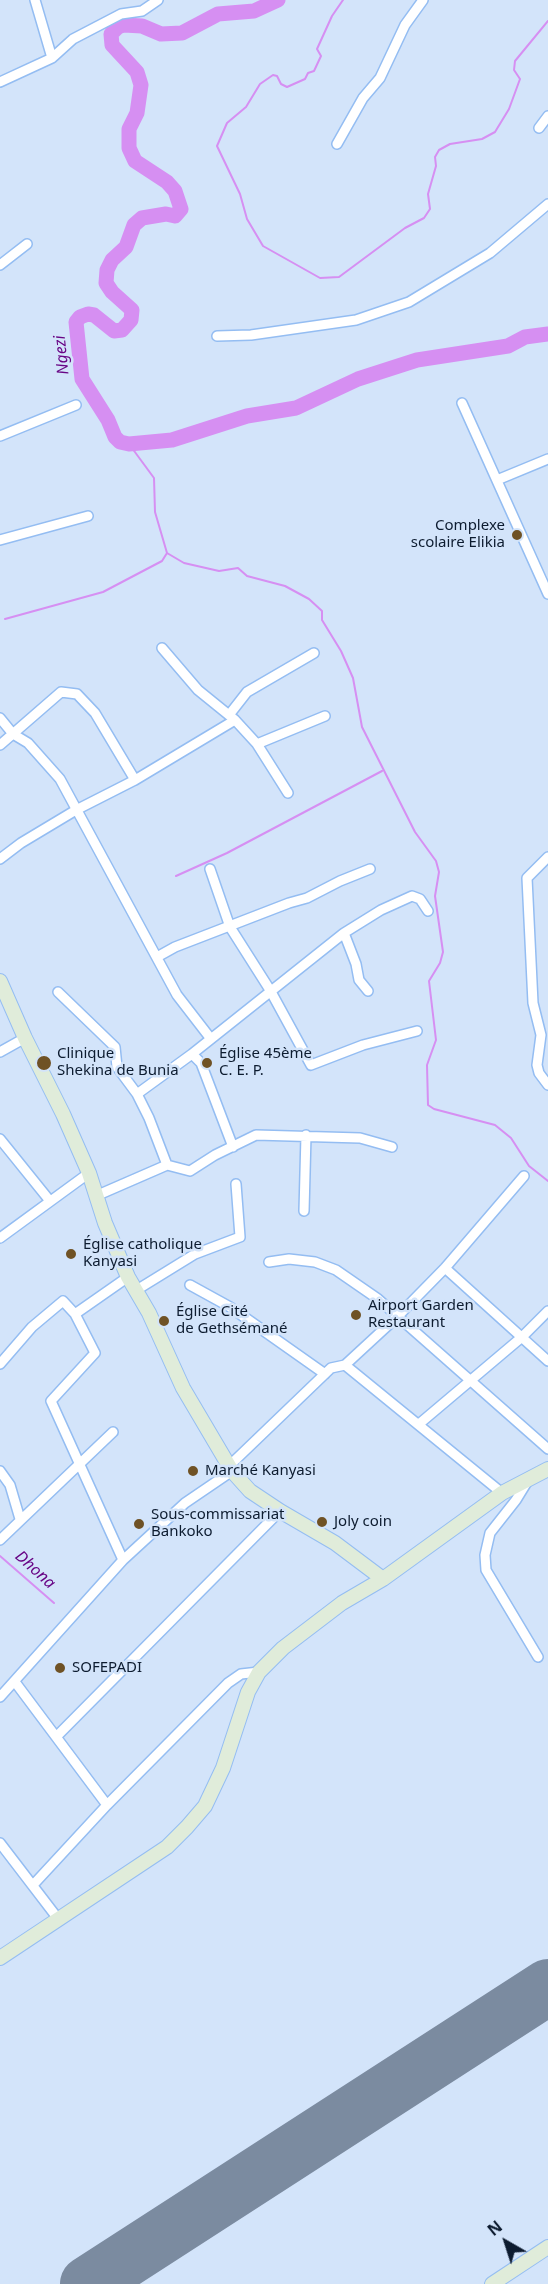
<!DOCTYPE html>
<html>
<head>
<meta charset="utf-8">
<style>
  body { margin:0 }
  #map { position:relative; width:548px; height:2284px; overflow:hidden; background:#d3e4fa; font-family:"Noto Sans",sans-serif }
  canvas { display:block }
  .north { position:absolute; left:476px; top:2212px; width:60px; height:60px; -webkit-text-stroke:4px #d3e4fa; paint-order:stroke; rotate:321deg; font-size:16px; font-weight:700; line-height:24px; text-align:center; color:#0d1c30 }
  .north::after { content:''; display:block; margin:auto; width:21px; height:27px; background:#0d1c30; clip-path:polygon(50% 0,100% 100%,50% 72%,0 100%) }
</style>
</head>
<body>
<div id="map">
<canvas width="548" height="2284"></canvas>
<div class="north">N</div>
</div>
<script>
const c = document.querySelector('canvas').getContext('2d');
c.lineJoin = 'round';
const poly = rows => new Path2D(rows.map(r => 'M' + r).join(''));
function trace(path, color, width, dash) { c.strokeStyle = color; c.lineWidth = width; c.lineCap = dash ? 'butt' : 'round'; c.setLineDash(dash || []); c.stroke(path); }
function drawText(font, color, halo, rows, align = 'center') {
  c.font = font + ' "Noto Sans",sans-serif'; c.lineWidth = 5; c.setLineDash([]); c.textBaseline = 'middle'; c.strokeStyle = halo; c.fillStyle = color; for (const [text, x, y, turn = 0] of rows) {
    c.save(); c.translate(x, y); c.rotate((+turn || 0) * Math.PI / 180); c.textAlign = isNaN(turn) ? turn : align; if (halo) c.strokeText(text, 0, 0); c.fillText(text, 0, 0); c.restore();
  }
}
trace(poly([
  [343,0,332,16,317,49,321,56,314,71,308,73,305,79,287,87,281,84,277,76,273,75,260,84,246,107,227,123,217,146,240,194,247,219,263,246,320,278,339,277,405,228,424,218,430,209,428,194,436,166,435,157,439,150,450,144,482,139,495,132,509,109,520,79,514,70,515,61,548,21],
  [129,444,154,478,155,512,167,553,184,563,219,571,238,568,247,576,285,586,309,599,322,611,322,620,341,651,353,678,362,727,415,832,436,861,439,872,435,896,443,952,440,963,429,981,436,1040,427,1065,428,1105,434,1109,495,1125,511,1138,529,1166,548,1181],
  [5,619,103,592,162,561,167,553],
  [176,876,227,853,382,771],
  [0,1556,54,1603]
]), '#d68ff2', 2);
trace(poly([
  [278,0,254,11,218,14,182,33,161,34,142,26,124,25,118,27,111,34,112,45,137,72,141,85,137,113,129,129,129,148,135,161,167,182,175,191,181,209,175,216,166,214,142,218,134,225,126,247,112,260,107,270,106,283,112,292,132,310,131,320,122,330,114,331,94,315,88,314,80,317,76,322,82,379,108,420,115,437,120,442,129,444,172,440,247,416,296,408,358,379,417,360,508,346,525,337,548,334]
]), '#d68ff2', 15);
trace(poly([
  [88,2284,548,1987]
]), '#7b8ba0', 56);
const street = poly([
  [35,0,52,58],
  [0,82,52,58,73,39,121,14,142,11,158,0],
  [539,128,548,116],
  [337,144,363,98,380,78,405,25,423,0],
  [0,265,27,244],
  [217,336,251,335,356,320,409,302,490,253,548,204],
  [462,403,548,594],
  [0,436,76,405],
  [497,480,548,459],
  [0,540,88,516],
  [162,648,198,690,235,720,257,744,288,793],
  [229,715,247,692,314,653],
  [0,718,13,734,28,743,60,779,177,995,211,1039],
  [257,744,325,716],
  [0,745,61,692,77,694,95,713,135,780],
  [548,857,527,878,533,1003,541,1035,537,1065,539,1073,548,1085],
  [0,859,21,843,76,810,135,780,235,720],
  [210,869,230,927,270,990,311,1065,363,1045,417,1031],
  [344,933,356,964,359,980,368,991],
  [157,957,175,947,289,903,307,898,340,881,370,869],
  [58,992,115,1047,117,1067,137,1094,149,1118,167,1165],
  [0,1052,25,1038],
  [192,1054,201,1063,233,1147],
  [137,1094,192,1054,344,933,381,910,412,896,420,899,428,911],
  [0,1139,50,1201],
  [98,1195,167,1165,190,1171,215,1155,256,1135,360,1138,392,1147],
  [304,1211,306,1135],
  [0,1238,89,1173],
  [269,1262,289,1259,315,1262,336,1270,378,1299,548,1449],
  [445,1268,548,1361],
  [190,1285,230,1307,325,1374],
  [135,1291,195,1254,240,1237,236,1184],
  [75,1314,95,1353,51,1401,123,1560],
  [0,1364,32,1327,63,1301,75,1314,128,1277],
  [345,1365,397,1317,445,1268,524,1176],
  [419,1424,522,1337,548,1311],
  [229,1466,331,1368,345,1365,502,1493],
  [0,1471,10,1485,20,1519],
  [527,1482,516,1500,490,1533,485,1555,486,1570,538,1657],
  [0,1540,113,1432],
  [15,1682,107,1805],
  [0,1697,123,1560,185,1503,232,1471],
  [57,1736,280,1511],
  [0,1843,59,1920],
  [33,1885,107,1805,228,1683,241,1674,259,1672]
]);
const secondary = poly([
  [0,981,25,1038,63,1114,89,1173,105,1223,128,1277,149,1313,183,1388,232,1471,250,1491,280,1511,335,1543,383,1579],
  [0,1958,167,1847,187,1827,205,1806,223,1768,248,1692,259,1672,283,1648,342,1603,383,1579,502,1493,548,1469],
  [492,2284,548,2247]
]);
trace(street, '#94bdf2', 12);
trace(secondary, '#94bdf2', 16);
trace(street, '#fff', 9);
trace(secondary, '#e0ecda', 14);
for (const [x, y, r, color] of [
  [517,535,6,"#6f5225"],
  [44,1063,8,"#6f5225"],
  [207,1063,6,"#6f5225"],
  [71,1254,6,"#6f5225"],
  [356,1315,6,"#6f5225"],
  [164,1321,6,"#6f5225"],
  [193,1471,6,"#6f5225"],
  [322,1522,6,"#6f5225"],
  [139,1524,6,"#6f5225"],
  [60,1668,6,"#6f5225"]
]) { const dot = new Path2D(); dot.arc(x, y, r, 0, 2 * Math.PI); c.fillStyle = color; c.fill(dot); trace(dot, '#d3e4fa', 2); }
drawText('15px', '#0d1c30', '#d3e4fa', [
  ["Complexe",505,526,"right"],
  ["scolaire Elikia",505,543,"right"],
  ["Clinique",57,1054],
  ["Shekina de Bunia",57,1071],
  ["Église 45ème",219,1054],
  ["C. E. P.",219,1071],
  ["Église catholique",83,1245],
  ["Kanyasi",83,1262],
  ["Airport Garden",368,1306],
  ["Restaurant",368,1323],
  ["Église Cité",176,1312],
  ["de Gethsémané",176,1329],
  ["Marché Kanyasi",205,1471],
  ["Sous-commissariat",151,1515],
  ["Bankoko",151,1532],
  ["Joly coin",334,1522],
  ["SOFEPADI",72,1668]
], 'left');
drawText('italic 16px', '#680585', '#d3e4fa', [
  ["Ngezi",62,355,-96],
  ["Dhona",35,1570,42]
]);
</script>
</body>
</html>
